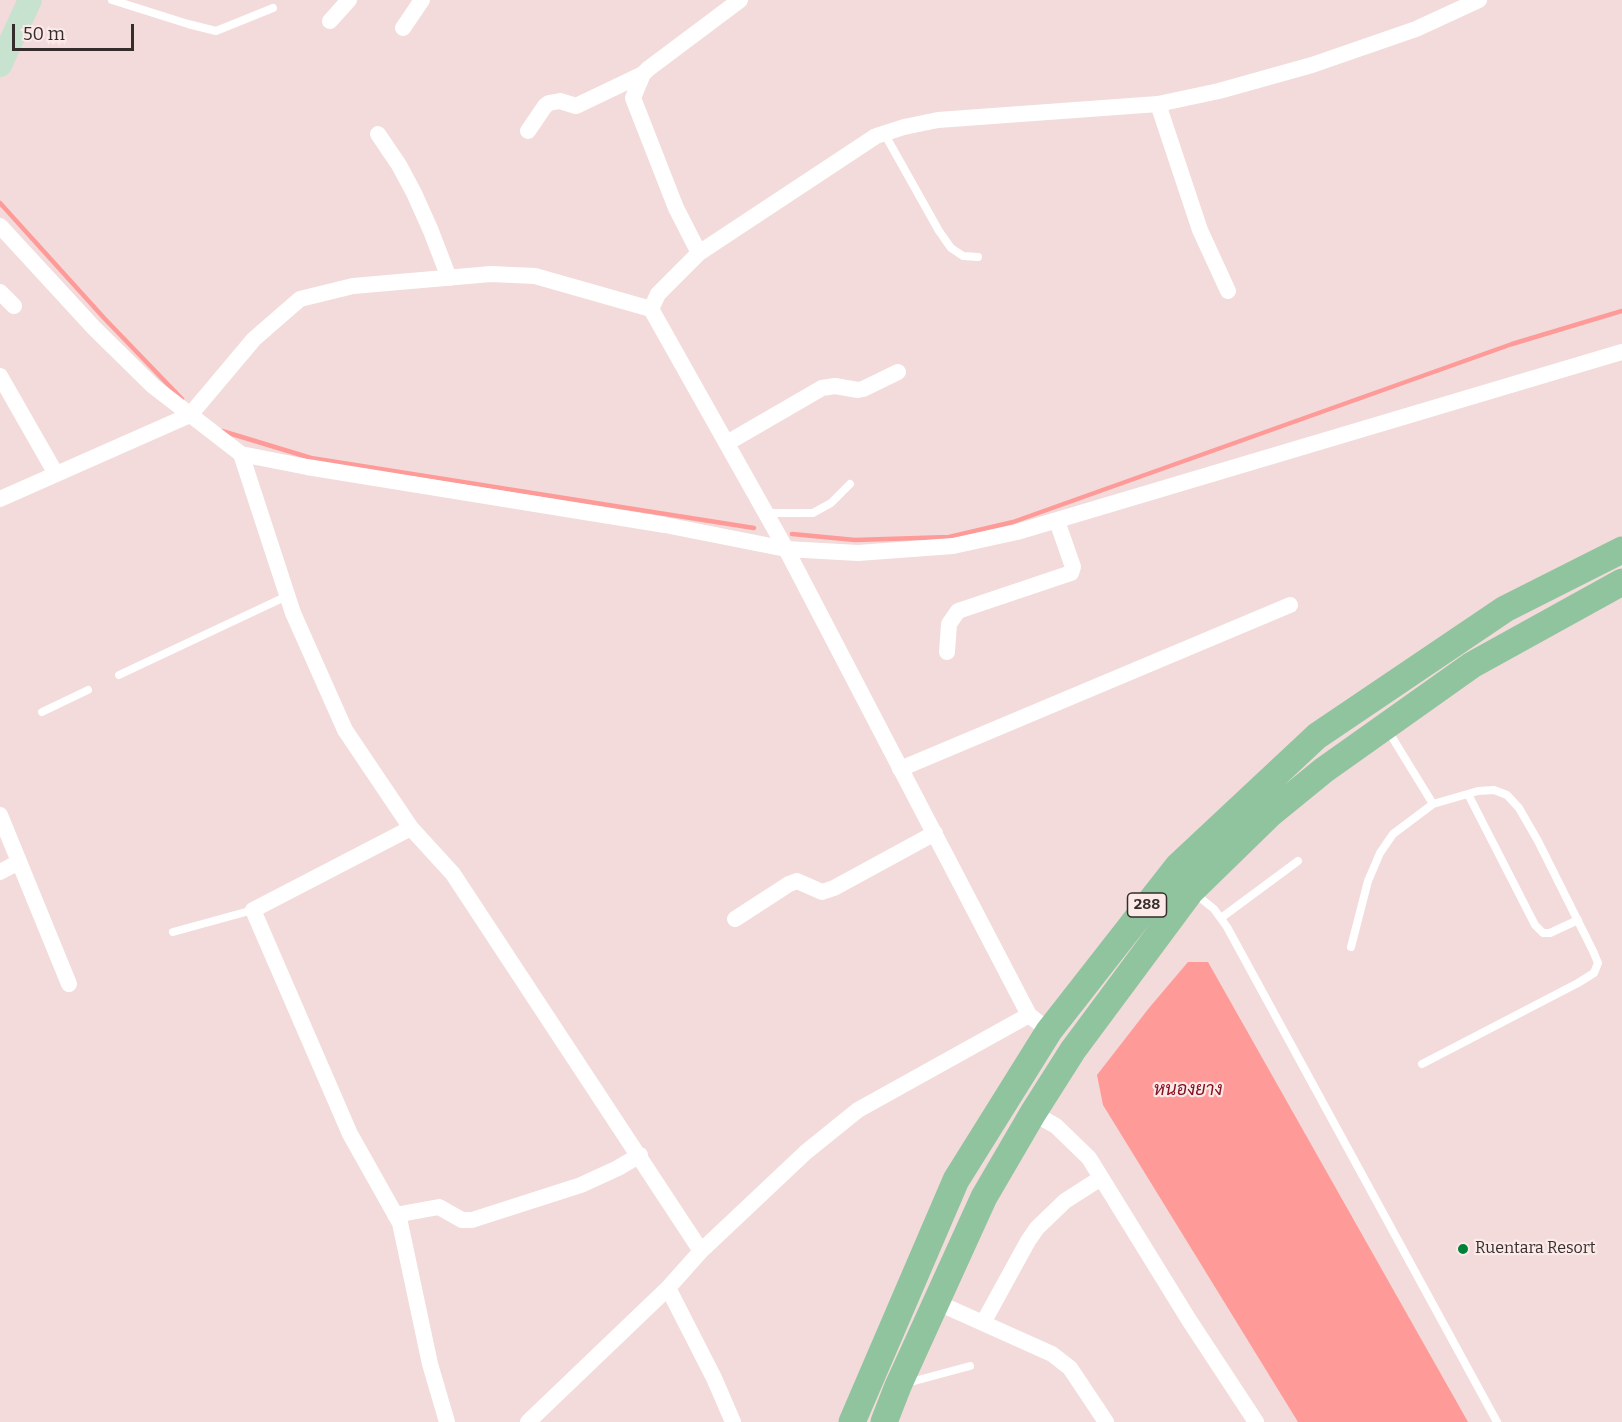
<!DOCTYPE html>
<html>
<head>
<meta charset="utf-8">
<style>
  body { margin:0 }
  #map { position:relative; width:1622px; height:1422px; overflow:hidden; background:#f2dbda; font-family:Bitter,serif }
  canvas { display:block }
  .scale { position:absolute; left:12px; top:24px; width:122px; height:27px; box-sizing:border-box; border:3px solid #352d2c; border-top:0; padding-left:8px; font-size:18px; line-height:21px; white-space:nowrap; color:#352d2c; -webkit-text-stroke:4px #fceae9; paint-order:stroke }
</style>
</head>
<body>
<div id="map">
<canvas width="1622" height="1422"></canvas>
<div class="scale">50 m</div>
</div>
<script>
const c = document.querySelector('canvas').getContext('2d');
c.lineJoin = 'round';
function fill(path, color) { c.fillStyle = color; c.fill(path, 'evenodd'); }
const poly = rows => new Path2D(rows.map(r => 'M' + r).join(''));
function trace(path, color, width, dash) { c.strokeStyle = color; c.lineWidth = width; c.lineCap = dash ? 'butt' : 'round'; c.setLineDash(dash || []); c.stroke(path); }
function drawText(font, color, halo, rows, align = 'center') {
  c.font = font + ' Bitter,Sarabun,serif'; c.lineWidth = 4.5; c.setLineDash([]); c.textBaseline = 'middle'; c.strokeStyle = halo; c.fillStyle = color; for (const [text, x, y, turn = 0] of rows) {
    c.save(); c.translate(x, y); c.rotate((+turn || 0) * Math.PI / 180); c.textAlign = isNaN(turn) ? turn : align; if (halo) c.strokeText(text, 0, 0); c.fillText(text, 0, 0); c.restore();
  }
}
fill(poly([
  [1188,962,1208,962,1468,1422,1298,1422,1103,1105,1097,1075,1149,1008]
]), '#fe9a98');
trace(poly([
  [0,203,104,318,182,399],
  [222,431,311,458,754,528],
  [792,534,855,540,949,537,1013,522,1512,344,1622,311]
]), '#fe9a98', 4.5);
trace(poly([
  [112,0,188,24,216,31,273,8],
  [884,133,939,231,951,248,963,256,978,257],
  [766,513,813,513,831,503,850,484],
  [119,675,287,596],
  [42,712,88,690],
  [1468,794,1535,925,1543,933,1550,933,1578,920],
  [1194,893,1214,909,1227,927,1497,1422],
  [1221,918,1298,861],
  [173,932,253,910],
  [1351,947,1368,881,1380,853,1393,834,1433,804,1387,729],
  [1422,1064,1578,983,1594,973,1598,963,1593,951,1538,841,1519,808,1507,795,1494,790,1478,791,1433,804],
  [907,1383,970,1366]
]), '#fff', 8);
trace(poly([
  [740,0,648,69,643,74,633,98,676,208,699,253,658,294,651,309,786,549,1029,1015,1049,1031],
  [330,21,349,0],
  [403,28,422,0],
  [1158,104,1200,230,1228,291],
  [528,131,545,106,549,103,560,101,576,106,643,74],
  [378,134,399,165,414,193,431,231,449,278],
  [0,226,94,328,153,386,241,454,307,467,665,525,786,549,858,553,953,546,1017,532,1622,352],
  [699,253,876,136,904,127,938,120,1158,104,1219,91,1312,65,1416,29,1479,0],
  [0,292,14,306],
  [0,376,56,474],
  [727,443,822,388,835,386,858,390,863,389,898,372],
  [241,454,293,613,345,730,411,828,453,874,701,1251],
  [0,499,190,415,254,339,300,299,353,286,491,274,535,276,651,309],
  [947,652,949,624,958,611,1071,573,1073,567,1057,521],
  [900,769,1290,605],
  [0,815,69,984],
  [411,828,253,910,350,1134,400,1223,430,1364,447,1422],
  [0,872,19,862],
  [735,919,789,884,797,881,822,892,834,888,935,833],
  [1033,1113,1056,1126,1089,1158,1189,1320,1256,1422],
  [395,1215,439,1207,462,1220,472,1220,581,1185,618,1168,640,1155],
  [668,1288,714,1378,733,1422],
  [936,1302,1052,1354,1070,1368,1106,1422],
  [983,1323,1028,1241,1037,1228,1065,1201,1101,1178],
  [528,1422,668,1288,701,1251,806,1152,858,1110,1029,1015]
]), '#fff', 16);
trace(poly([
  [0,65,30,0]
]), '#c7e2ce', 24);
trace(poly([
  [852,1422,956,1180,1049,1031,1178,866,1317,736,1505,609,1622,550],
  [884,1422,898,1386,984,1197,1033,1113,1073,1050,1191,891,1270,814,1324,770,1472,665,1622,582]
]), '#8fc49e', 27);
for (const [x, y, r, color] of [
  [1463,1249,6,"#00813a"]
]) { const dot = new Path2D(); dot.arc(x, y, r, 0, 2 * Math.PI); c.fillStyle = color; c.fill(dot); trace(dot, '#fceae9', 2); }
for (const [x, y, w] of [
  [1147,905,39]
]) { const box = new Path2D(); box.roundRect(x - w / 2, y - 12, w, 24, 4.5); c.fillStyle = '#fceae9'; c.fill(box); trace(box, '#352d2c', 1.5); }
drawText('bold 15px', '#352d2c', null, [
  ["288",1147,905]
]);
drawText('16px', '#352d2c', '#fceae9', [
  ["Ruentara Resort",1475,1249]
], 'left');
drawText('italic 18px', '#871021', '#fceae9', [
  ["หนองยาง",1188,1090]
]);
</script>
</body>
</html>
